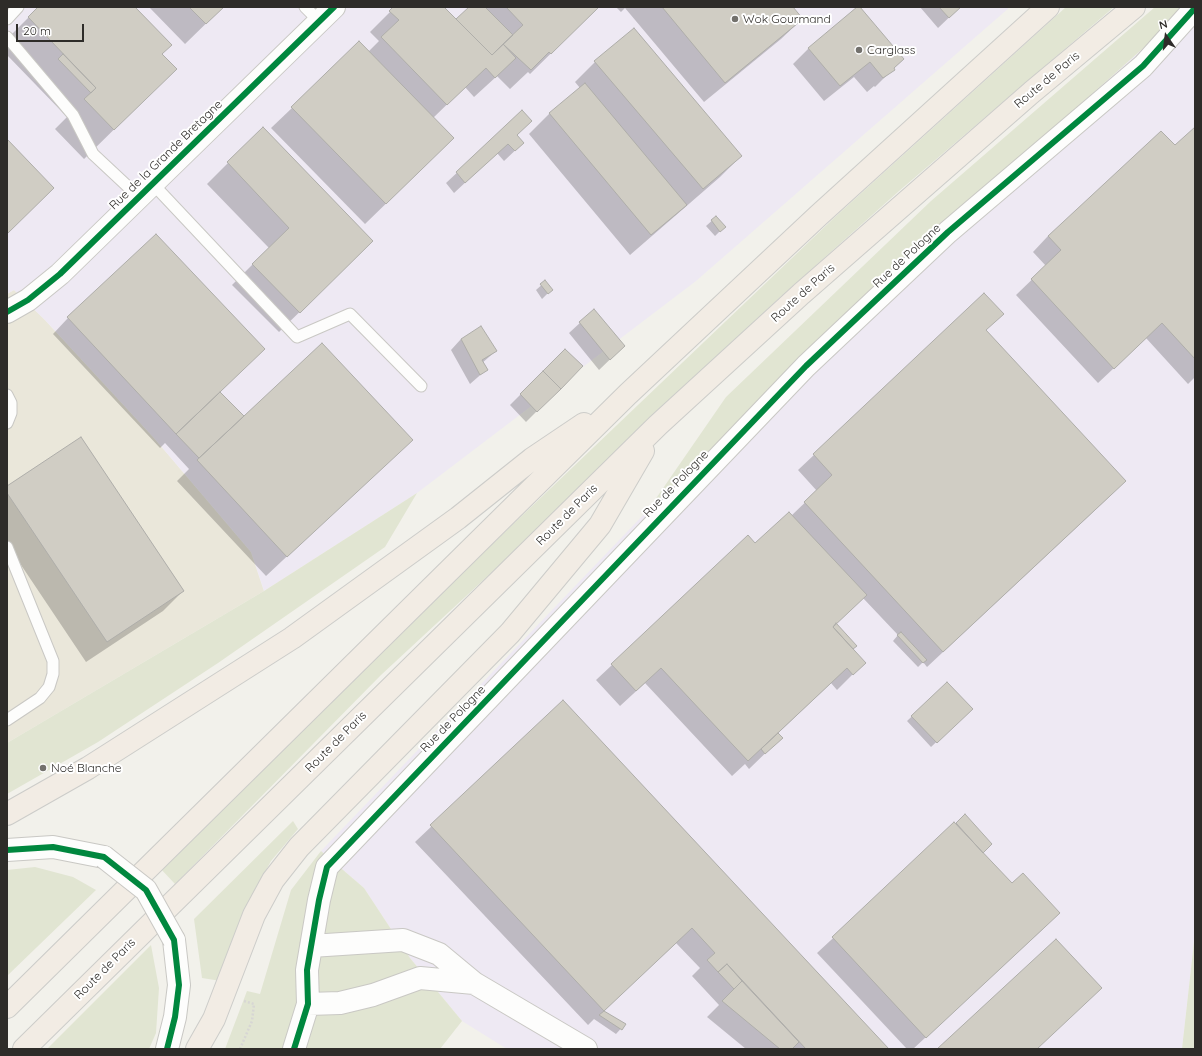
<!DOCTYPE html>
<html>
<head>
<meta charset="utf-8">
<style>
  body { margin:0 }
  #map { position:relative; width:1202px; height:1056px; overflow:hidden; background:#f2f1eb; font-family:Quicksand,sans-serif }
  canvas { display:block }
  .frame { position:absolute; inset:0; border:8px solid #2e2c29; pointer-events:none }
  .north { position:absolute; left:1146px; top:16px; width:40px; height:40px; -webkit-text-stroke:3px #fff; paint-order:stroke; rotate:346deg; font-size:11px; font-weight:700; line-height:16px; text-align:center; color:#2e2c29 }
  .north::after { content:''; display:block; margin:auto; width:14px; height:18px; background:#2e2c29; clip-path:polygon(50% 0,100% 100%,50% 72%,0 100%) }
  .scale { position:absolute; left:16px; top:24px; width:68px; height:18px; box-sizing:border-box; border:2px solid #2e2c29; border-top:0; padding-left:5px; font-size:12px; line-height:14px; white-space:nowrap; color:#2e2c29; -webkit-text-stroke:3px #fff; paint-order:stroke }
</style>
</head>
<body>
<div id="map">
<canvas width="1202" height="1056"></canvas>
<div class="frame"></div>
<div class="north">N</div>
<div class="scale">20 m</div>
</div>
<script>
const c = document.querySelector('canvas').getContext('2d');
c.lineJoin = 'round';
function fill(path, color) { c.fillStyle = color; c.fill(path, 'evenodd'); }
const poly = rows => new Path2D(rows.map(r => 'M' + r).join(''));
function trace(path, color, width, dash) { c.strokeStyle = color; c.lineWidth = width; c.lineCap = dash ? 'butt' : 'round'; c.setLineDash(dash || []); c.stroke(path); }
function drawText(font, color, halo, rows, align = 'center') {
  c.font = font + ' Quicksand,sans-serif'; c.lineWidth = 4; c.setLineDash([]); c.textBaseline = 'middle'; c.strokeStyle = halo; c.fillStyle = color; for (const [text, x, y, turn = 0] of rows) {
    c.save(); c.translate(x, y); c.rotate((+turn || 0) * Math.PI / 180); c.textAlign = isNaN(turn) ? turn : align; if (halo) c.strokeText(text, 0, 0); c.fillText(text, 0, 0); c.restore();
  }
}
fill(poly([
  [14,290,44,319,154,438,251,552,264,591,7,743,7,294]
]), '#eae7da');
fill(poly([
  [7,7,1010,7,696,281,417,493,264,591,251,552,154,438,44,319,14,290,7,294],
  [1187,9,1195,20,1195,933,1182,1049,507,1049,462,1021,410,958,364,888,321,851,648,510,931,238]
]), '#eee9f3');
fill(poly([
  [1066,7,1114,7,899,191,776,301,574,496,381,675,175,884,159,867,464,571,835,217],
  [1155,7,1195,7,1187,9,931,238,648,510,726,397,931,201],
  [417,493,385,547,218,663,98,742,7,794,7,743,264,591],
  [293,821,298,829,271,861,245,909,221,981,202,978,194,919],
  [321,851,364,888,410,958,462,1021,440,1049,225,1049,247,991,260,994,291,890],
  [35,867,73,877,96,890,7,976,7,870],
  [1195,933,1195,1049,1182,1049],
  [151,945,159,988,156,1033,149,1049,47,1049]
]), '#e1e5d2');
fill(poly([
  [39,7,134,7,161,54,146,98,84,159,55,129,67,117,7,55,7,39],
  [149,7,223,7,185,44],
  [395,7,443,7,456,21,468,9,466,7,598,7,530,74,528,72,510,89,497,76,474,97,465,87,433,118,432,159,365,224,271,128,292,108,368,52,379,41,370,32],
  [616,7,792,7,802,19,781,39,704,102,625,8,621,12],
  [859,7,903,59,875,87,874,86,867,92,854,77,824,101,793,64,808,49],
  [920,7,960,7,938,28],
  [595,62,741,156,720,177,630,255,529,134,549,114,580,88,575,82],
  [522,112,516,135,523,143,504,161,497,153,454,193,446,183],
  [263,128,352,261,279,332,232,285,269,248,207,184],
  [1195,128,1195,377,1188,384,1146,338,1098,383,1016,295,1046,266,1033,252,1048,236,1175,147],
  [716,217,720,231,715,236,706,226],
  [545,282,551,290,542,299,536,290],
  [984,295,985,330,1109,497,927,667,923,662,918,667,893,641,898,635,863,598,835,624,852,650,864,663,837,690,831,683,777,734,781,738,749,769,745,764,732,776,645,683,620,706,596,680,612,665,791,516,817,491,798,470],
  [594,310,624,346,599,370,569,333],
  [68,318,219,392,244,417,411,440,266,576,177,481,189,469,165,443,160,448,53,334],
  [461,339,496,351,482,363,486,370,470,384,451,350],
  [565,350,582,366,526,422,510,405],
  [7,487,183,591,163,611,86,662,7,544],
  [947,683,971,709,931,747,907,721],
  [563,702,888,1049,746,1049,707,1017,719,1005,692,976,700,968,676,943,603,1011,625,1024,616,1034,594,1019,588,1025,415,842],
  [965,816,982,853,1043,929,913,1049,907,1049,817,953]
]), '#0003');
const building = poly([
  [38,7,135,7,172,45,162,54,177,69,114,130,84,99,96,88,28,17,38,7],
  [189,7,224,7,206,24,189,7],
  [393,7,444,7,492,55,503,44,516,58,495,78,486,68,447,105,381,37,399,20,389,11,393,7],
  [469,7,485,7,513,35,492,55,456,19,469,7],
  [506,7,599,7,551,54,549,52,531,70,503,44,523,25,506,7],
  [662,7,793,7,803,19,725,83,662,7],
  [857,7,860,7,904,59,894,68,895,70,883,78,870,62,840,86,808,48,857,7],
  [939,7,961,7,949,18,939,7],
  [634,28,742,156,703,189,594,61,634,28],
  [359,41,454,138,386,204,291,107,359,41],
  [63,54,96,88,91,93,58,59,63,54],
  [585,83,687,205,651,235,549,113,585,83],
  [522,110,532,121,517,135,524,143,515,151,508,144,465,183,456,172,522,110],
  [263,127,373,241,300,313,252,264,289,228,227,162,263,127],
  [1195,127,1195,359,1162,323,1114,369,1031,279,1061,250,1048,236,1161,131,1175,145,1195,127],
  [7,139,54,188,7,234,7,139],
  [716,216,726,227,720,232,711,220,716,216],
  [156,234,265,349,176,434,67,317,156,234],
  [545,280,553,290,548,294,540,284,545,280],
  [984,293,1004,314,986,330,1126,481,943,652,804,502,832,475,813,454,984,293],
  [594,309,625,346,610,360,579,322,594,309],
  [481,326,497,351,482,360,488,370,480,375,461,339,481,326],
  [322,343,413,440,287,557,197,460,322,343],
  [565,349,583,366,561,389,543,371,565,349],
  [543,371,561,389,537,412,520,394,543,371],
  [220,392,244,416,199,458,176,434,220,392],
  [81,437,184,591,107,642,7,493,7,486,81,437],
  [789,512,867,595,833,627,866,663,853,675,847,668,748,761,661,668,636,691,611,664,748,535,755,543,789,512],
  [836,623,857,646,853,649,833,627,836,623],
  [901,632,927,660,923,663,897,635,901,632],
  [947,682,973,709,937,743,911,716,947,682],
  [563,700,889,1049,806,1049,727,964,718,972,707,960,715,953,692,928,604,1011,430,825,563,700],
  [778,733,783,738,765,754,761,749,778,733],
  [965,814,992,844,983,853,956,823,965,814],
  [954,822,1012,883,1023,873,1060,913,926,1038,832,937,954,822],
  [1056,939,1102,988,1037,1049,937,1049,1056,939],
  [727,964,742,981,734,989,718,972,727,964],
  [742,981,799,1042,792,1049,780,1049,722,1001,742,981],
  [604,1011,626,1024,622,1030,599,1015,604,1011]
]);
fill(building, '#d0cdc4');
trace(building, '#afaeaa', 1);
const lane = poly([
  [305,7,319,21],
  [7,19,18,7],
  [7,37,73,115,93,154,139,197],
  [152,183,297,337,350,314,421,386],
  [7,395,11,403,11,413,7,423],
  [7,547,53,661,53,674,49,687,40,698,7,720]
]);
const street = poly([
  [7,312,28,300,60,274,334,7],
  [311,946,403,940,439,954,474,983,586,1049],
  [308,1004,340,1003,373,995,420,978,474,983],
  [294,1049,308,1004,307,970,319,900,327,867,806,366,948,232,1143,66,1195,8]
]);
const secondary = poly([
  [7,850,53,847,104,857],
  [167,1049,175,1017,179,985,174,940]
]);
const primary = poly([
  [7,814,88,768,292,638,458,518,532,459,584,424],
  [7,1007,628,394,819,215,1048,7],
  [24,1049,658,425,801,294,1032,92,1134,7],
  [197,1049,214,1019,254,915,273,880,299,847,510,633,600,525,643,451]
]);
trace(lane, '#c9c8c4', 13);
trace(street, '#c9c8c4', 24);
trace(secondary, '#c9c8c4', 24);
trace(primary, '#ccccc9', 24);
trace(poly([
  [240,1049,252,1021,254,1004,244,1001]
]), '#d7d6d4', 2.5, [2, 2]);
trace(lane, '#fdfdfc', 11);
trace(street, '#fdfdfc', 22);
trace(secondary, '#fdfdfc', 22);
trace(primary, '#f2ece4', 22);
const secondaryBridge = poly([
  [104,857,146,890,174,940]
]);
trace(secondaryBridge, '#c9c8c4', 24, []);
trace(secondaryBridge, '#fdfdfc', 22);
trace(poly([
  [7,312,28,300,60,274,334,7],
  [7,850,53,847,104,857,146,890,174,940,179,985,175,1017,167,1049],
  [294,1049,308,1004,307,970,319,900,327,867,806,366,948,232,1143,66,1195,8]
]), '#00873e', 6);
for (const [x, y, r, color] of [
  [735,19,4,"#73716d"],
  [859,50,4,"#73716d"],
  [43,768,4,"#73716d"]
]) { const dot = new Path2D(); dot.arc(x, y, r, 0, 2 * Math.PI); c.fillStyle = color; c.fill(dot); trace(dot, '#fff', 1.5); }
drawText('12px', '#2e2c29', '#fff', [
  ["Wok Gourmand",743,19],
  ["Carglass",867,50],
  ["Noé Blanche",51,768]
], 'left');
drawText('12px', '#2e2c29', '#fff', [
  ["Route de Paris",1047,80,-40],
  ["Rue de la Grande Bretagne",166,155,-44],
  ["Rue de Pologne",907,256,-43],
  ["Route de Paris",803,293,-42],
  ["Rue de Pologne",676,484,-46],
  ["Route de Paris",567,515,-45],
  ["Rue de Pologne",453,719,-46],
  ["Route de Paris",336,742,-45],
  ["Route de Paris",105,969,-45]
]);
</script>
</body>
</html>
